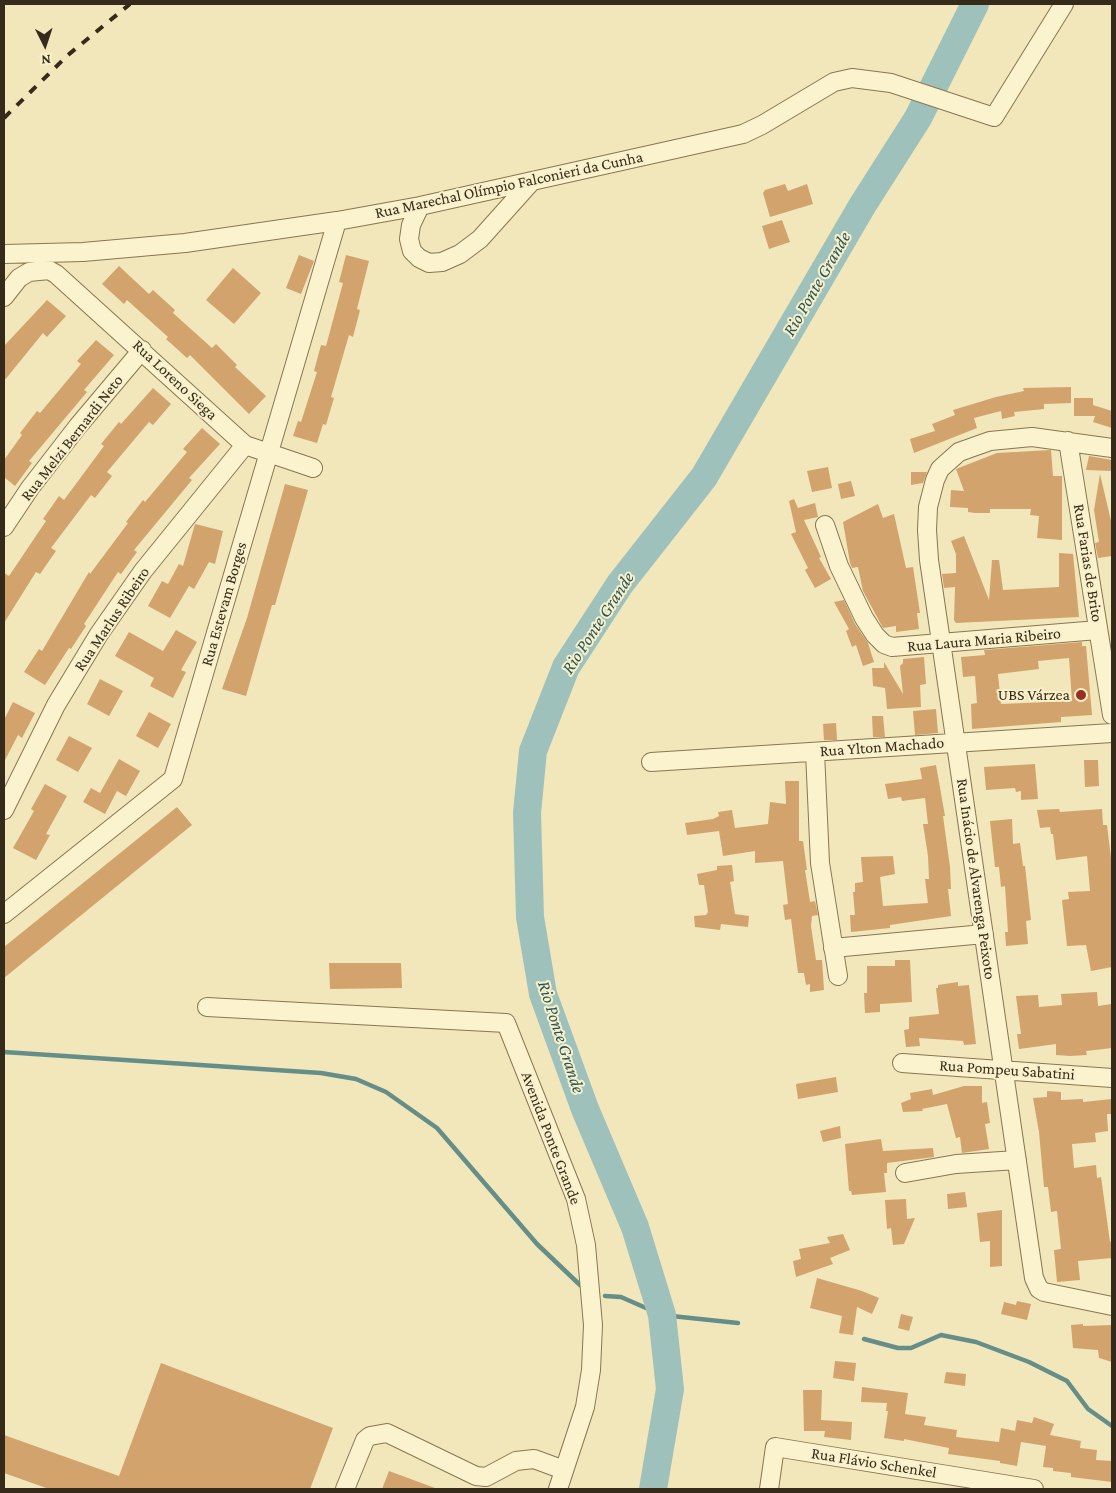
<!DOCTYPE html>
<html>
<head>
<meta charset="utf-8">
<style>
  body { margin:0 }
  #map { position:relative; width:1116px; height:1493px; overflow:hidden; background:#f1e7ba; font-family:"Crimson Pro",serif }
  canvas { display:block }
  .frame { position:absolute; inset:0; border:5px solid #362b1a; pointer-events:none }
  .north { position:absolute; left:20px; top:20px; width:50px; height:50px; -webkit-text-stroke:4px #f8f0ca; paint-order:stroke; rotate:176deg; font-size:14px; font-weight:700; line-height:20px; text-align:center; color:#362b1a }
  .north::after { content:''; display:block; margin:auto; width:18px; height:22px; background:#362b1a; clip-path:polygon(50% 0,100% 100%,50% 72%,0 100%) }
</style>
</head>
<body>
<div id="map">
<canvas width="1116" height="1493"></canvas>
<div class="frame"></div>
<div class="north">N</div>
</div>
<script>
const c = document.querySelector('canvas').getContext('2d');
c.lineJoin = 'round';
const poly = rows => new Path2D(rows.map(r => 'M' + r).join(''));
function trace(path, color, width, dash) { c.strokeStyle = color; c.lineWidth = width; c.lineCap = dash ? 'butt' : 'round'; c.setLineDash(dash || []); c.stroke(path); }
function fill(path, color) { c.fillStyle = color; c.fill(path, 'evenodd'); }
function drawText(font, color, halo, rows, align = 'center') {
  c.font = font + ' "Crimson Pro",serif'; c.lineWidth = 4; c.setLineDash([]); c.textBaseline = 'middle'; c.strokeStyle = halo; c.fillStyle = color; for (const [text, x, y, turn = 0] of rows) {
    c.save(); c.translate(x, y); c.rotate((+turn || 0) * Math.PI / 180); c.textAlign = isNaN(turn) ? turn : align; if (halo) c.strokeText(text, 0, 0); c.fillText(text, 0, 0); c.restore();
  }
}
trace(poly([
  [4,1052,321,1073,356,1079,386,1092,437,1128,537,1244,580,1285],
  [605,1296,621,1297,662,1315,738,1323],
  [864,1339,898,1348,911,1348,941,1335,976,1342,1029,1362,1067,1381,1088,1409,1112,1426]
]), '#668e89', 4.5);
trace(poly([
  [653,1489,670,1389,662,1315,635,1227,585,1109,543,994,530,917,527,813,533,751,566,667,620,584,704,477,862,206,918,118,975,4]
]), '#9fc1bb', 28);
fill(poly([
  [785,184,788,191,807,184,813,204,770,217,763,193,765,190],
  [782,220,790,242,769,249,762,226],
  [299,255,314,261,301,294,286,288],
  [346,255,369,261,357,309,360,310,353,337,349,335,331,397,334,398,326,425,323,424,317,443,293,436,298,421,301,422,317,372,314,371,321,345,326,346,343,283,339,282],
  [119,266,149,294,153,290,175,310,173,313,212,348,216,344,237,365,235,367,266,396,249,414,190,355,187,358,166,339,168,337,127,300,124,304,102,284],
  [233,268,261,293,234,324,206,300],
  [47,300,66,316,47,337,43,333,4,381,4,346],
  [96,340,114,355,84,390,87,392,29,461,32,463,15,486,4,477,4,460,22,435,20,433,37,411,40,413,81,364,77,361],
  [1071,387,1071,403,1044,404,1044,409,1014,412,1015,416,1002,419,1001,411,974,418,977,428,914,453,910,439,935,431,932,424,955,415,953,410,996,397,1024,391,1023,388],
  [153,388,171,404,153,425,149,422,107,472,112,476,95,498,91,495,51,548,56,551,40,574,36,572,4,623,4,573,9,576,46,521,43,519,59,496,64,500,104,446,101,444,119,422,121,424],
  [1074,398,1093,398,1093,405,1112,411,1112,428,1093,422,1095,416,1074,416],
  [202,428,220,444,189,478,192,480,134,550,137,552,121,574,118,572,84,624,86,626,71,649,69,648,45,685,24,672,39,649,42,651,89,572,90,574,128,523,126,522,143,500,145,502,187,452,183,449],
  [1051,450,1053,476,1062,476,1062,540,1037,538,1039,516,1030,515,1031,509,990,509,990,513,975,513,968,512,968,508,950,507,951,490,964,491,956,469,997,453],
  [1089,456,1112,460,1112,471,1086,470],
  [828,467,832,488,812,492,807,471],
  [911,472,927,472,923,483,911,485],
  [1100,474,1112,525,1112,556,1098,558,1095,543,1099,542,1094,510],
  [851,481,855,496,841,499,838,484],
  [285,484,308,490,275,605,272,605,246,696,222,689,247,618],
  [794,499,798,508,815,503,818,517,804,520,821,557,819,558,831,579,815,588,805,570,808,568,791,534,796,532,789,501],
  [878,504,883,518,894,514,906,568,913,567,920,613,917,613,919,629,896,632,896,626,883,628,863,591,858,567,852,568,850,563,843,522],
  [195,524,223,531,215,564,209,562,194,589,189,586,170,618,148,606,162,581,168,584,179,564,183,566],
  [964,536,989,600,992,560,999,560,1003,590,1059,587,1059,553,1073,554,1079,617,956,623,954,620,955,587,944,588,942,574,956,573,956,554,951,541],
  [844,600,855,624,868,643,874,662,863,666,856,645,852,647,846,631,849,629,834,602],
  [176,630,197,642,181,670,186,672,173,698,150,686,154,678,115,656,129,632,163,651],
  [1082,642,1082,646,1086,646,1092,715,1061,717,1061,722,972,729,971,704,977,703,975,676,963,677,961,657,985,655,984,650],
  [1069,658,1072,701,1001,704,998,674,1039,669,1038,661],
  [924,657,926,684,920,685,921,707,887,709,885,688,873,686,872,668,884,668,884,662,903,694,900,666,903,663,903,659],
  [100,679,123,691,109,716,87,704],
  [13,702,35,713,22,738,18,735,4,762,4,720],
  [936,709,938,733,915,735,913,711],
  [149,712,171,724,158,748,136,736],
  [872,716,883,716,885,737,873,737],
  [836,723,837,740,824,740,823,724],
  [69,736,92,748,78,772,56,760],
  [119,759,140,771,126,796,117,791,105,814,83,802,91,788,100,793],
  [1084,760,1098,760,1099,786,1085,787],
  [1035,764,1038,799,1021,800,1021,791,1016,792,1015,788,986,790,984,767],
  [936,765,945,816,943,816,950,867,951,889,948,889,951,916,890,925,890,928,851,932,850,915,855,915,853,892,855,892,855,883,863,882,861,857,893,856,895,874,880,877,883,906,928,903,925,879,929,879,928,856,923,824,928,824,925,798,902,801,901,797,888,799,885,784,922,779,920,768],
  [785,781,799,781,799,841,803,841,807,870,805,870,810,902,815,901,818,915,812,916,811,926,816,960,822,960,824,990,810,992,810,984,806,985,804,973,798,973,791,919,785,920,783,905,788,904,783,861,755,863,755,851,723,856,719,831,687,835,685,823,713,819,719,816,718,812,732,810,735,828,768,824,770,802,786,804],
  [45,784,67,796,46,834,50,835,36,860,13,848,34,811,31,809],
  [177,807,192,825,4,978,4,947],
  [1059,809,1060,812,1102,809,1103,825,1107,825,1112,866,1112,967,1091,971,1086,945,1067,946,1062,900,1069,899,1068,892,1090,891,1087,856,1056,860,1053,834,1051,834,1050,827,1040,828,1037,810],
  [1012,819,1013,844,1020,843,1023,866,1025,866,1031,920,1026,921,1028,944,1006,946,1005,932,1008,932,1005,886,1001,887,999,867,995,867,990,821],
  [732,865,734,881,730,882,735,914,749,916,748,927,721,924,720,930,695,927,694,916,706,915,708,912,704,885,699,885,697,874,717,870,717,866],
  [895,960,910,960,912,1002,880,1004,880,1012,865,1013,864,993,867,993,867,966,895,966],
  [329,963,401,963,402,988,330,989],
  [958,982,958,986,969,985,976,1044,964,1045,963,1041,919,1038,920,1046,906,1047,904,1030,909,1029,909,1017,939,1014,936,988,938,988,938,985],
  [1097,992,1098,1006,1112,1004,1112,1048,1086,1051,1087,1055,1070,1056,1056,1055,1056,1044,1019,1049,1017,1034,1021,1034,1016,996,1038,995,1039,1007,1062,1005,1061,994],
  [836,1077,838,1092,798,1099,796,1084],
  [964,1086,982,1086,982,1103,987,1102,990,1123,985,1124,989,1149,962,1153,960,1137,956,1138,947,1104,922,1109,923,1111,903,1112,901,1103,911,1099,910,1093,932,1089,933,1095],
  [1047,1091,1061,1092,1061,1100,1083,1099,1083,1102,1112,1099,1112,1114,1107,1114,1108,1131,1095,1133,1096,1142,1072,1144,1074,1168,1096,1165,1097,1178,1101,1177,1110,1242,1112,1241,1112,1258,1078,1261,1080,1280,1057,1282,1054,1250,1061,1249,1057,1211,1051,1212,1048,1187,1044,1187,1039,1132,1033,1098,1047,1097],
  [840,1126,841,1138,823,1142,820,1131],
  [881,1139,883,1151,933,1148,934,1157,887,1163,887,1173,884,1173,886,1192,852,1195,851,1191,849,1191,845,1144],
  [965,1192,967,1207,948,1209,947,1194],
  [906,1199,907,1219,915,1218,904,1244,893,1245,891,1228,887,1229,885,1200],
  [1002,1210,1002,1266,990,1267,990,1241,980,1242,977,1213],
  [843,1234,850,1250,830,1258,833,1264,796,1277,793,1261,801,1259,799,1249,830,1243,827,1237],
  [817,1278,862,1291,879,1298,872,1314,857,1307,853,1335,839,1333,842,1316,810,1308],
  [1017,1301,1031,1304,1027,1320,1001,1314,1004,1302,1016,1305],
  [901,1314,913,1317,909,1331,898,1328],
  [1083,1324,1083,1326,1112,1325,1112,1362,1099,1358,1098,1350,1073,1348,1071,1325],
  [835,1361,856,1363,854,1381,833,1378],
  [161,1363,333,1428,310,1489,49,1489,4,1473,4,1435,119,1476],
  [946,1372,966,1374,965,1386,944,1383],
  [862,1387,908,1393,905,1414,926,1417,924,1425,957,1430,956,1437,999,1442,1001,1428,1015,1431,1017,1420,1032,1423,1034,1417,1054,1424,1050,1435,1081,1441,1080,1448,1097,1450,1096,1460,1112,1461,1112,1482,1071,1477,1071,1473,1053,1471,1053,1468,1043,1467,1046,1446,1021,1442,1017,1466,1000,1463,1000,1461,948,1454,949,1448,904,1439,904,1441,884,1438,888,1411,886,1411,887,1403,861,1402],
  [803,1390,822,1390,821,1420,852,1422,851,1440,824,1437,825,1431,804,1431],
  [389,1471,435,1488,434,1489,382,1489]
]), '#d2a36d');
const minor = poly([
  [420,206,411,225,409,239,412,251,419,258,429,263,442,262,460,254,480,239,532,181],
  [4,254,83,252,185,243,337,221,420,206,743,134,762,125,834,82,852,78,891,83,994,117,1064,4],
  [4,297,19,278,29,272,49,270,56,274,245,445,313,468],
  [1068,441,1112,715],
  [1112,448,1032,437,990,441,959,452,940,469,935,480,928,507,927,530,929,560,1034,1278,1039,1289,1044,1292,1112,1306],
  [825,525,839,566,864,618,875,635,884,644,892,647,1098,630],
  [4,527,30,488,78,426,142,350],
  [815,752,820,863,838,976],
  [651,762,1112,733],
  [4,810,56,705,99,634,143,571,245,445],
  [4,914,173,779,337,221],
  [833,948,984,934],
  [207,1007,506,1023,576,1199,586,1245,593,1325,591,1370,585,1407,558,1489],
  [902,1063,1112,1078],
  [905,1173,956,1164,1017,1160],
  [345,1489,365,1440,370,1436,387,1433,476,1476,486,1477,516,1461,534,1459,564,1470],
  [769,1489,775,1447,1034,1489]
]);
trace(minor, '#887653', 20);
trace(minor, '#fbf3cd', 18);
trace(poly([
  [4,118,68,55,130,4]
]), '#362b1a', 4, [9, 9]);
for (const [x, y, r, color] of [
  [1081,695,6,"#9b2d1f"]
]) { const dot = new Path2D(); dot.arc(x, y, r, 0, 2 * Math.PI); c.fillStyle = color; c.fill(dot); trace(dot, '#f8f0ca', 2); }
drawText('16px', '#362b1a', '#f8f0ca', [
  ["Rua Marechal Olímpio Falconieri da Cunha",509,185,-12],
  ["Rua Loreno Siega",175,380,43],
  ["Rua Melzi Bernardi Neto",72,438,-52],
  ["Rua Farias de Brito",1088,563,81],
  ["Rua Estevam Borges",224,604,-74],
  ["Rua Marlus Ribeiro",112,619,-56],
  ["Rua Laura Maria Ribeiro",984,640,-5],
  ["Rua Ylton Machado",882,747,-4],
  ["Rua Inácio de Alvarenga Peixoto",976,879,82],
  ["Rua Pompeu Sabatini",1007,1070,4],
  ["Avenida Ponte Grande",551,1138,69],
  ["Rua Flávio Schenkel",874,1463,9]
]);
drawText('16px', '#362b1a', '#f8f0ca', [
  ["UBS Várzea",1070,695]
], 'right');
drawText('italic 18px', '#275557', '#f8f0ca', [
  ["Rio Ponte Grande",817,284,-60],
  ["Rio Ponte Grande",598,623,-57],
  ["Rio Ponte Grande",561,1037,72]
]);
</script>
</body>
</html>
